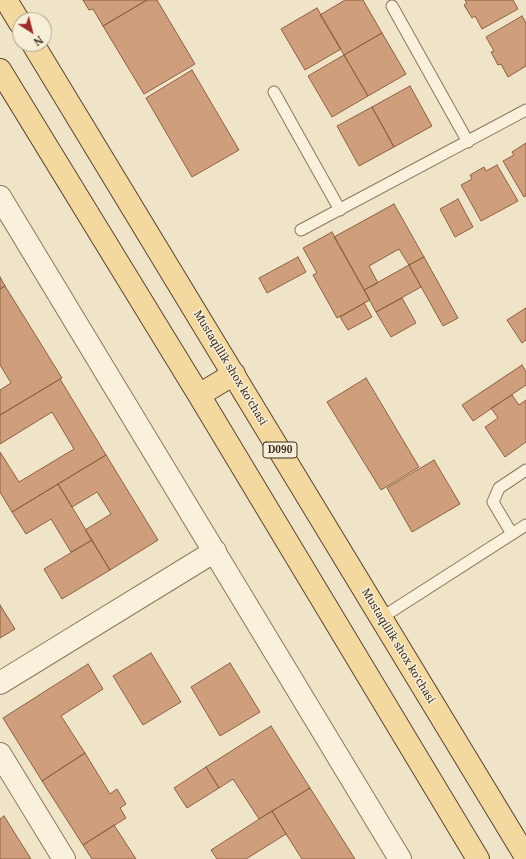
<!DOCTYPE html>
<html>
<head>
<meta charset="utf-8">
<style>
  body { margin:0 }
  #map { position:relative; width:526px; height:859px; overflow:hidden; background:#f0e4c8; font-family:"Noto Serif",serif }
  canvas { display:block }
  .north { position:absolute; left:12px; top:12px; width:40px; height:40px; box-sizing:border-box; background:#f7eed8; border:1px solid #ada18e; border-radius:50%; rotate:144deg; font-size:11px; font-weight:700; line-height:16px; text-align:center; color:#3d2e20 }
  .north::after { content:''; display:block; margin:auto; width:14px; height:18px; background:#9e2a2b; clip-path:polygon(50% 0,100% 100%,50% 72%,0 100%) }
</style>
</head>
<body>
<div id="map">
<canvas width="526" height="859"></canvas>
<div class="north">N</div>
</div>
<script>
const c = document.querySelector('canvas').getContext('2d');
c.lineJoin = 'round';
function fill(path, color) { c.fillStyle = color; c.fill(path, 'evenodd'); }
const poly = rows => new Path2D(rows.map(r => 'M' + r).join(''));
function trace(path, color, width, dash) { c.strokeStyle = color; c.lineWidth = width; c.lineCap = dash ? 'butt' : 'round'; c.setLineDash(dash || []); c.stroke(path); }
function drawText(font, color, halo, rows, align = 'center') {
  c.font = font + ' "Noto Serif",serif'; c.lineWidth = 3; c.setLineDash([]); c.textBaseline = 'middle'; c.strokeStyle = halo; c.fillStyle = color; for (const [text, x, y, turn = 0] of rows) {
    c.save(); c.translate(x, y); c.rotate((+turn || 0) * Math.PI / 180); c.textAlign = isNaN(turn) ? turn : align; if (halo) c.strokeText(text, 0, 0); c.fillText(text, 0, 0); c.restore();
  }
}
const building = poly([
  [83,0,147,0,103,26,93,9,89,10,83,0],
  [147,0,157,0,195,64,144,94,103,26,147,0],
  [345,0,363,0,382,33,344,55,320,15,345,0],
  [465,0,513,0,518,9,482,29,475,16,472,18,464,5,467,3,465,0],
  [317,8,341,49,305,70,281,29,317,8],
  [522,16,526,23,526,66,508,77,501,64,498,65,491,52,494,51,486,37,522,16],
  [382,33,406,74,368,96,344,55,382,33],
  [344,55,368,96,332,117,308,76,344,55],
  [192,70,239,150,192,177,146,98,192,70],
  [410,86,432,126,394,147,372,107,410,86],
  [372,107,394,147,359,166,337,126,372,107],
  [526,143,526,196,524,197,503,161,514,155,512,152,526,143],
  [497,165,518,201,481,221,461,185,472,179,470,175,484,167,486,171,497,165],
  [458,199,473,227,455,237,440,209,458,199],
  [394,204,424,257,409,265,399,249,369,266,378,283,364,290,334,237,394,204],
  [332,232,370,300,337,318,313,275,317,273,303,248,332,232],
  [298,257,306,272,267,293,259,278,298,257],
  [424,257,458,318,443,326,409,265,424,257],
  [409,265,421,287,376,312,364,290,409,265],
  [0,277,5,286,0,289,0,277],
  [5,286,62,378,0,415,0,390,11,383,0,365,0,289,5,286],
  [402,298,416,323,391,337,376,312,402,298],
  [364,303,372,317,348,330,340,317,364,303],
  [526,308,526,340,522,343,507,320,526,308],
  [522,365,526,372,526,385,473,421,462,405,522,365],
  [366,378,419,467,381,490,327,402,366,378],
  [60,379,106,455,12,512,0,492,0,452,19,482,74,449,52,412,0,444,0,415,60,379],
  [512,395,519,405,526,400,526,442,505,457,485,427,498,418,491,408,512,395],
  [106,455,158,540,110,570,85,530,111,514,97,492,72,507,58,484,106,455],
  [434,460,460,504,412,532,387,488,434,460],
  [58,484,92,540,71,552,51,519,26,534,12,512,58,484],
  [92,540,110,570,62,599,44,569,92,540],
  [0,605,15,629,0,638,0,605],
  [151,653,181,702,143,725,113,676,151,653],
  [230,663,260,712,220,736,191,687,230,663],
  [88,664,103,689,61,716,85,753,42,781,3,718,88,664],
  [271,726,310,788,259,819,233,779,219,788,206,767,271,726],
  [85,753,110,794,117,789,126,804,120,808,126,818,83,845,42,781,85,753],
  [206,767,219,788,187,808,174,788,206,767],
  [310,788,355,859,302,859,286,834,272,811,310,788],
  [272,811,286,834,246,859,217,859,211,850,272,811],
  [4,816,31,859,0,859,0,819,4,816],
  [114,825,136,859,92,859,83,845,114,825]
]);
fill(building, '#cf9f7d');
trace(building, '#8d5f41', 1);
const lane = poly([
  [392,6,468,142],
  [274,92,340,210],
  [301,230,526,110],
  [512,534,493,502,499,488,526,470],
  [381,618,526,525]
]);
const street = poly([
  [0,197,400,859],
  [0,683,215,551],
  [0,754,64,859]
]);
const primary = poly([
  [6,0,20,23],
  [33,44,526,857],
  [0,70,199,395,478,859],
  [199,395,234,374]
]);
trace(lane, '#8d765c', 13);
trace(street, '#8d765c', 24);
trace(primary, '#5b4430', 24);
trace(lane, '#faf1dc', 11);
trace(street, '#faf1dc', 22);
trace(primary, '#f3d9a0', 22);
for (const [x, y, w] of [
  [280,450,34]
]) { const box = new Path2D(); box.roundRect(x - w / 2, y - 8, w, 16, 3); c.fillStyle = '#f7eed8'; c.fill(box); trace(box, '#3d2e20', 1); }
drawText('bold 10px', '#3d2e20', null, [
  ["D090",280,450]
]);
drawText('11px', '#3d2e20', '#f7eed8', [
  ["Mustaqillik shox ko'chasi",230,368,59],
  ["Mustaqillik shox ko'chasi",398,646,59]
]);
</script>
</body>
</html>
